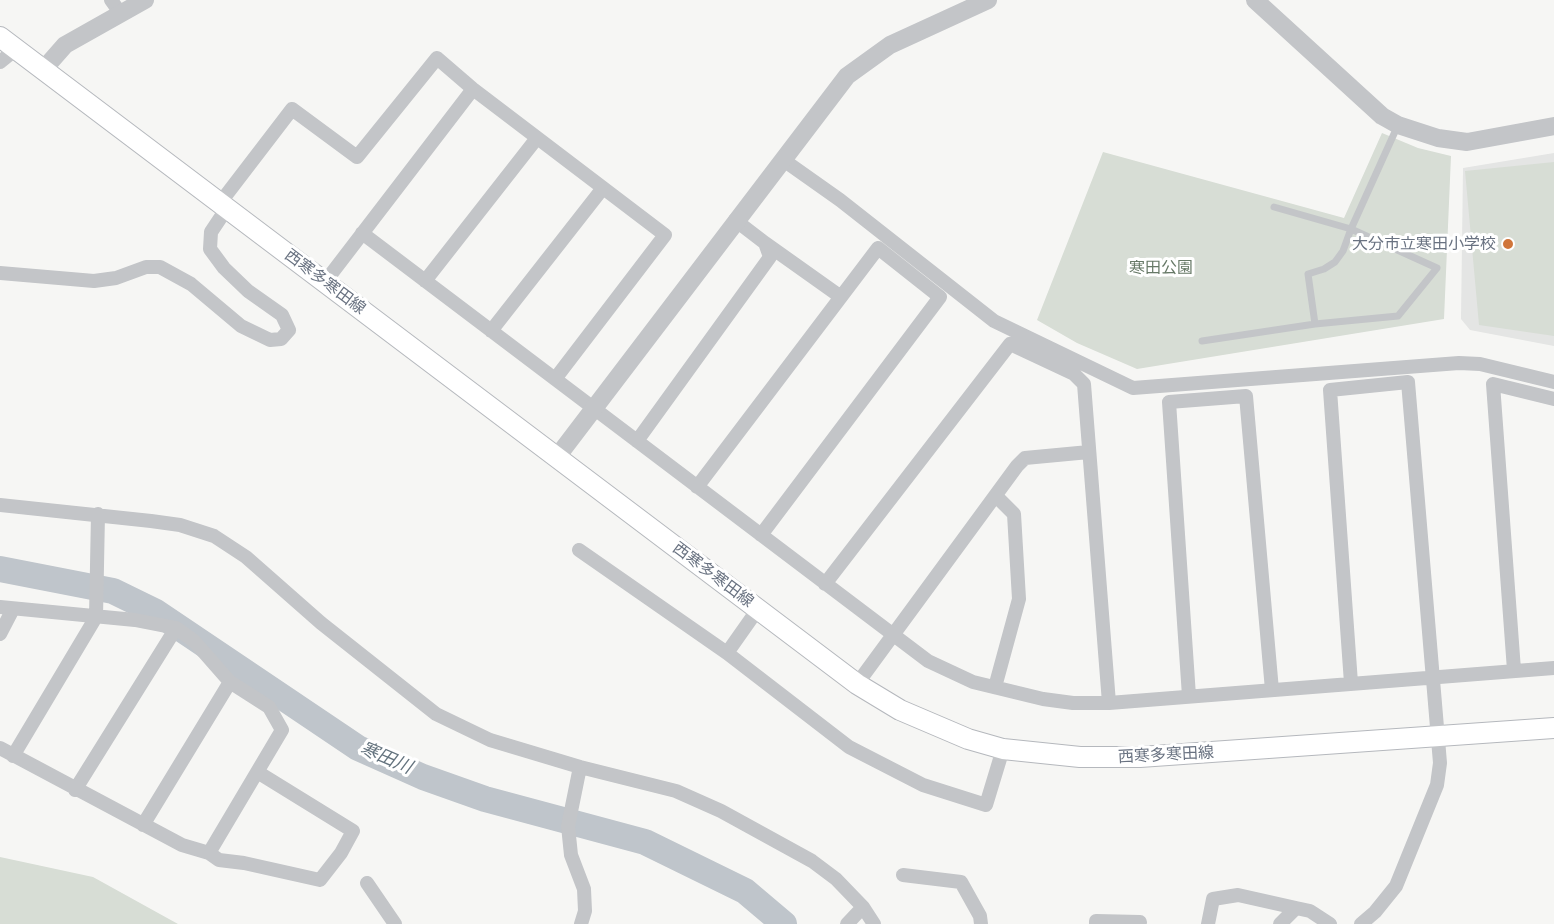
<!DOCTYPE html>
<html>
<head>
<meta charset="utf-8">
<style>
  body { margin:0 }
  canvas { display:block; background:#f6f6f4 }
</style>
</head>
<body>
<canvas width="1554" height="924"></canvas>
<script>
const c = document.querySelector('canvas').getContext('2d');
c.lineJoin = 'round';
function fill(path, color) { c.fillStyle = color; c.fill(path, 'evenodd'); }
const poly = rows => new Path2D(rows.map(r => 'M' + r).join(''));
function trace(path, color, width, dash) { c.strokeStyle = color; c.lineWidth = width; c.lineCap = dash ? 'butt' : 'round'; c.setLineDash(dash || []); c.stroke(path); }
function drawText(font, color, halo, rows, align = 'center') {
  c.font = font + ' Mulish,"Noto Sans JP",sans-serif'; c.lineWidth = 6; c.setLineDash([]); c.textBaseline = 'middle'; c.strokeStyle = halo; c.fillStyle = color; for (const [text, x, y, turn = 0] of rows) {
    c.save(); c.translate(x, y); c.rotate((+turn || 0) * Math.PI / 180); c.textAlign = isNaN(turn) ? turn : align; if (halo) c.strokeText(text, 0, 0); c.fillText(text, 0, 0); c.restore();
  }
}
fill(poly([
  [1554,153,1554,346,1470,330,1461,319,1463,168]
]), '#e4e5e4');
fill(poly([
  [1382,133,1418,148,1451,156,1444,319,1137,369,1077,343,1037,320,1103,152,1344,218],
  [1554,162,1554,336,1479,325,1465,171],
  [0,857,93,877,178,924,0,924]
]), '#d7ddd5');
trace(poly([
  [0,569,113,591,156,612,358,748,423,777,485,799,645,842,745,891,784,924]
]), '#bfc5cb', 26);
const secondary = poly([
  [0,37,857,684,900,710,968,739,1003,749,1080,757,1140,757,1554,728]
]);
trace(secondary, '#b5b8bd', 22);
trace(poly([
  [1274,207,1351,229,1398,125],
  [1202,341,1315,324,1308,274,1324,269,1335,262,1343,251,1351,229,1437,268,1398,316,1315,324]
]), '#c3c5c8', 7);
trace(poly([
  [111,0,121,14],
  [0,62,16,49],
  [782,159,840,200,994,321,1133,388,1459,363,1480,364,1554,382],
  [220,203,292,109,357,157,437,58,473,89,665,235,555,379],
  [362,233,928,661,973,682,1043,699,1073,703,1109,703,1554,668],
  [765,243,841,297],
  [0,273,94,281,116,278,146,267,160,267,191,284,241,326,270,340,281,339,289,330,282,315,248,291,224,268,210,249,211,232,227,208],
  [425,281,537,138],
  [325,282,473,89],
  [491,331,603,188],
  [637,441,770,257,765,243,735,220],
  [697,487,878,248,940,297,761,535],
  [0,505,151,521,180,525,214,536,246,557,321,623,436,714,490,740,580,767,676,791,721,811,812,861,836,879,863,907,874,924],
  [579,550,727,653,849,747,923,785,986,805,1003,749],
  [825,584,1010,344,1074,374,1084,384,1109,703],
  [0,607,135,620,176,628,194,641,230,682,269,707,282,730,209,853],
  [0,634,13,609],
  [727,653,758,609],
  [1514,670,1493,384,1554,399],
  [1351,683,1330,390,1408,382,1440,763,1437,785,1396,886,1375,912,1361,924],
  [857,684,1017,466,1025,458,1089,452],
  [995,687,1019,599,1014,514,997,497],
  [1189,696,1169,402,1246,396,1272,690],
  [0,748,182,845,209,853,219,860,244,863,320,880,341,853,353,831,259,773],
  [13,756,96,617,98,514],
  [580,767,568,826,571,855,584,889,585,911,581,924],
  [75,790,176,628],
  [143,825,230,682],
  [903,875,961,882,980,916,981,924],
  [367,883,395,924],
  [847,924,863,907],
  [1096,924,1096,921,1140,922],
  [1208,924,1213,899,1238,895,1296,908],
  [1280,924,1296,908,1310,911,1330,924]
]), '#c3c5c8', 14);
trace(poly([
  [1255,0,1382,116,1398,125,1438,138,1467,142,1554,126],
  [43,70,65,45,145,0],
  [557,457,847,76,890,45,988,0]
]), '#c3c5c8', 18);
trace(secondary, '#fff', 20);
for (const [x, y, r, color] of [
  [1508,244,6,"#d0753a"]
]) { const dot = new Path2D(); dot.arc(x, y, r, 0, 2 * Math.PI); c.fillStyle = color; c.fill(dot); trace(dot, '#fff', 2); }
drawText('16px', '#697281', '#fff', [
  ["大分市立寒田小学校",1496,244]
], 'right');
drawText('16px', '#677967', '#fff', [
  ["寒田公園",1161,268]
]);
drawText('16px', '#697281', '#fff', [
  ["西寒多寒田線",325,282,37],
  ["西寒多寒田線",713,575,37],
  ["西寒多寒田線",1166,755,-3]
]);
drawText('italic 18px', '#64737e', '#fff', [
  ["寒田川",386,758,23]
]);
</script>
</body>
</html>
